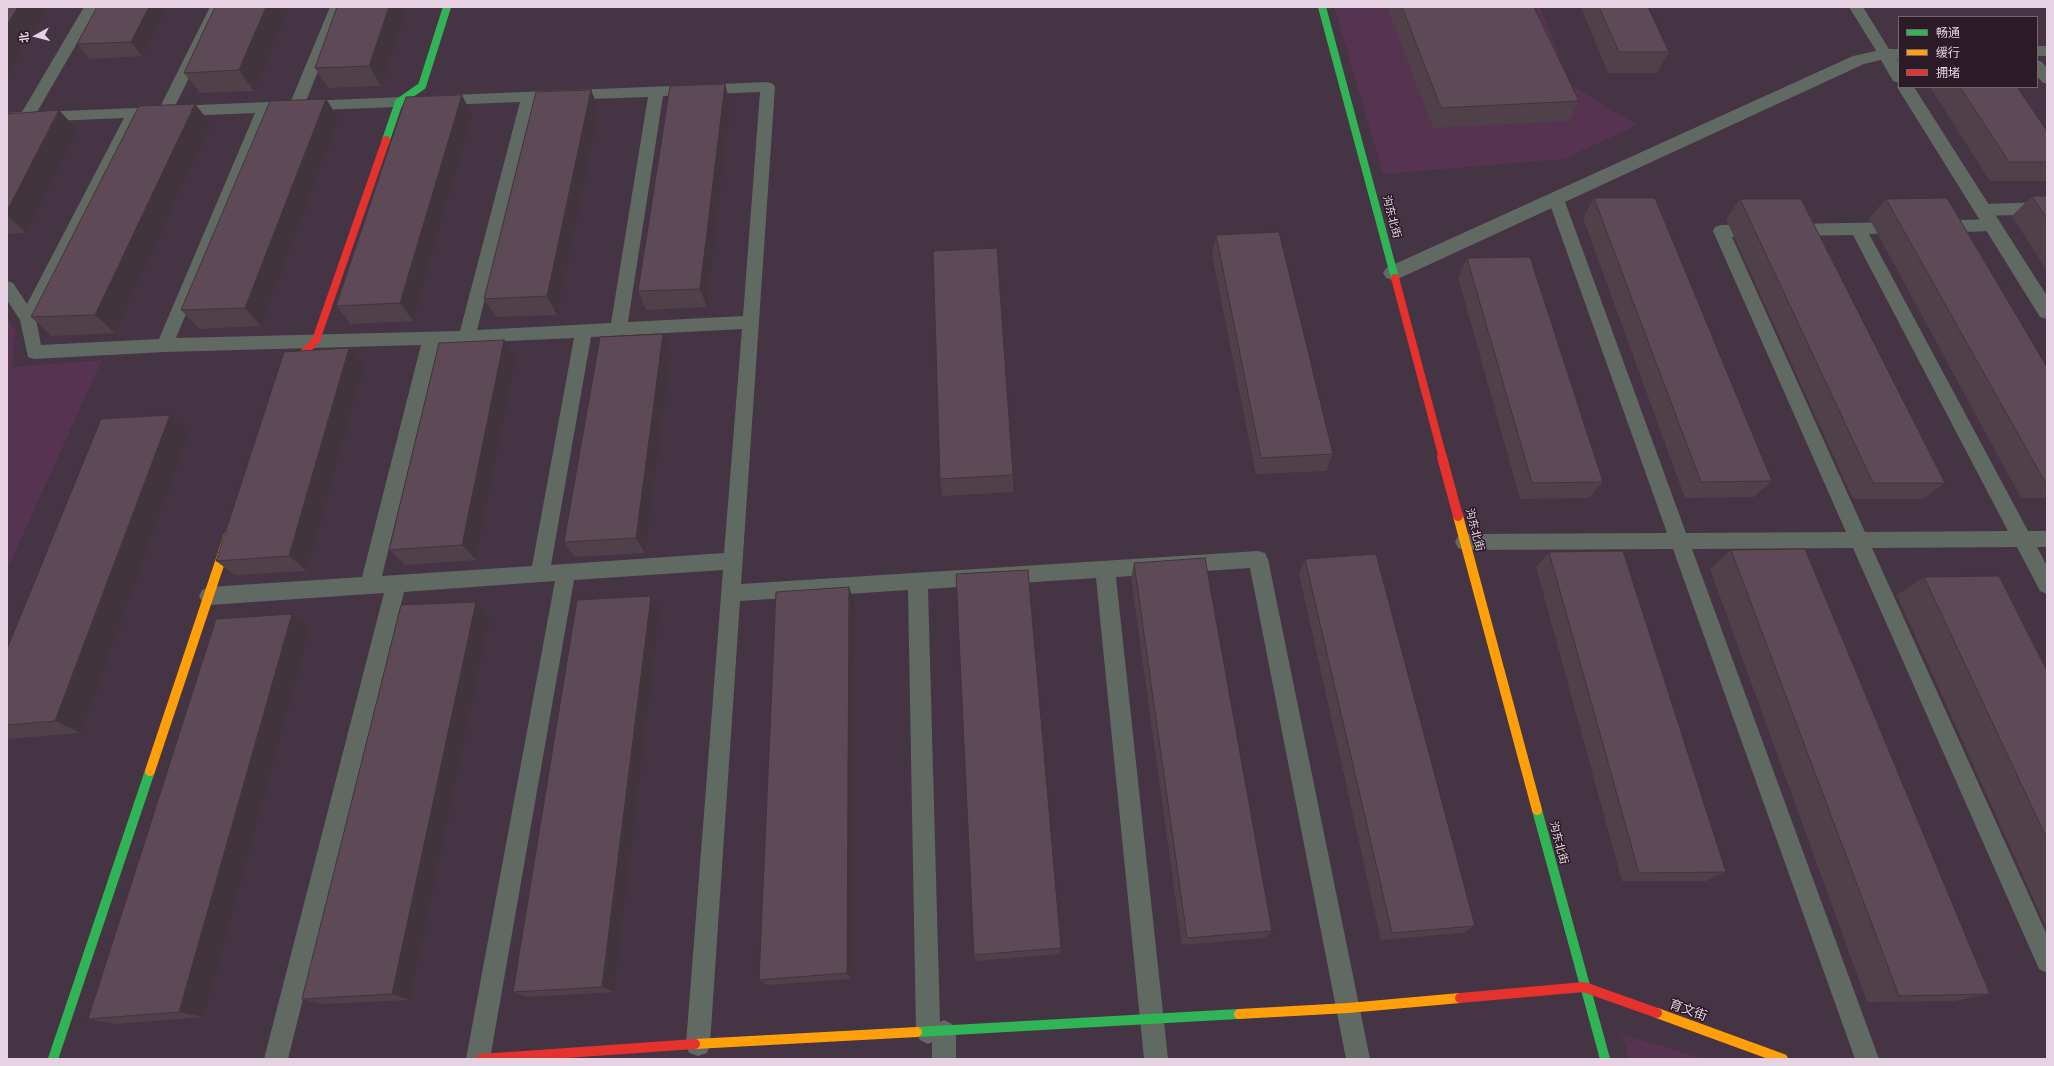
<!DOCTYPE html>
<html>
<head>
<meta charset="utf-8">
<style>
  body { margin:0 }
  #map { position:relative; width:2054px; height:1066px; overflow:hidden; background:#453443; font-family:Poppins,"Noto Sans SC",sans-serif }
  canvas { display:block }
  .frame { position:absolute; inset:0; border:8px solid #e6d2e2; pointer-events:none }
  .legend { position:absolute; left:1898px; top:16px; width:140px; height:72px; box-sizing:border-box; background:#2a1b27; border:1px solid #756472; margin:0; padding:5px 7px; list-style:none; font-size:12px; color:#e6d2e2 }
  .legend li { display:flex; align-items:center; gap:8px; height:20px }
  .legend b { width:20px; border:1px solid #756472 }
  .north { position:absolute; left:16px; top:16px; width:40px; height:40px; -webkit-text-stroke:3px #2a1b27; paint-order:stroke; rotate:263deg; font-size:11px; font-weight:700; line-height:16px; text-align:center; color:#e6d2e2 }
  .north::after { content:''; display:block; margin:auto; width:14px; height:18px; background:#e6d2e2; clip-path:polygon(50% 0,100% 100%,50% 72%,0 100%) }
</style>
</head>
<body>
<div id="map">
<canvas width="2054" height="1066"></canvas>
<div class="frame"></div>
<ul class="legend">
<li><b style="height:5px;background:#30b455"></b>畅通</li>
<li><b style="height:5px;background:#ff9f0a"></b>缓行</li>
<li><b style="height:5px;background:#e5322d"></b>拥堵</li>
</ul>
<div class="north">北</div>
</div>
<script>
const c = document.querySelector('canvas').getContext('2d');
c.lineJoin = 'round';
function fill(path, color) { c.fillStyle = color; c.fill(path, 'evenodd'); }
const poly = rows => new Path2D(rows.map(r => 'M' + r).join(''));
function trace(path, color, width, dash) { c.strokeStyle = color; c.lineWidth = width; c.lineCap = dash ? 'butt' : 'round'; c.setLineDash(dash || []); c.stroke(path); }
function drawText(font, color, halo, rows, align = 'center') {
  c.font = font + ' Poppins,"Noto Sans SC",sans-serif'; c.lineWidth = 3; c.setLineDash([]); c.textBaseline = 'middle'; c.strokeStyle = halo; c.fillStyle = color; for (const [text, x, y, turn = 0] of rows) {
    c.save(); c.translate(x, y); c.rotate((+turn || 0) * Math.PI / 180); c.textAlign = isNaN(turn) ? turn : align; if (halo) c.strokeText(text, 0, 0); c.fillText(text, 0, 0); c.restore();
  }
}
fill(poly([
  [1334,7,1540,7,1571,85,1638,125,1564,159,1383,174],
  [7,318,16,332,12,367,102,360,7,570],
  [1622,1034,1705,1059,1629,1059]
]), '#553351');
fill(poly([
  [84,7,98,7,37,112,160,107,210,7,224,7,175,106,291,101,330,7,344,7,306,101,768,82,773,84,775,87,741,584,1258,551,1265,553,1268,559,1370,1059,1346,1059,1250,568,1116,577,1168,1059,1144,1059,1096,578,928,589,940,1022,944,1020,952,1024,956,1032,956,1059,932,1059,932,1042,928,1044,920,1040,916,1032,908,590,740,601,710,1044,707,1053,698,1056,689,1053,686,1044,723,570,574,580,490,1059,466,1059,555,581,404,592,288,1059,264,1059,384,593,209,605,202,602,199,596,202,590,209,587,362,577,421,345,165,352,34,359,28,357,20,320,7,300,7,281,13,283,27,304,124,118,7,123,7,113,22,112,84,7],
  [760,92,743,316,628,322,663,96,760,92],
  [648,97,611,323,477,330,535,101,648,97],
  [520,102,460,331,176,338,270,112,520,102],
  [255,113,159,339,41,345,36,319,139,118,255,113],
  [742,329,724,553,551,565,591,337,742,329],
  [574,338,532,566,382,576,439,344,574,338],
  [1849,7,1863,7,1892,54,1890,57,1880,57,1849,7],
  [2037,60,2042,62,2047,68,2047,84,2042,82,2037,76,2037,60],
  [1556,193,1562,195,1564,199,1686,533,1846,532,1713,231,1715,227,1721,225,1758,224,1764,226,1766,230,1764,234,1732,237,1865,532,2008,531,1853,235,1791,236,1785,234,1783,230,1785,226,1791,224,1900,222,1906,224,1908,228,1906,232,1869,234,2028,531,2047,531,2047,547,2037,547,2047,566,2047,594,2040,591,2017,547,1872,548,2047,935,2047,973,2039,969,1853,548,1692,549,1879,1059,1855,1059,1673,549,1465,550,1458,548,1455,542,1458,536,1465,534,1667,533,1548,199,1550,195,1556,193],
  [2047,202,2047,214,1983,216,1977,214,1975,210,1977,206,1983,204,2047,202],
  [1992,219,1998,221,2000,225,1998,229,1992,231,1937,233,1931,231,1929,227,1931,223,1937,221,1992,219]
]), '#606a63');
fill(poly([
  [2037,46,2047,46,2047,56,2037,56,2037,46],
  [1885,49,1899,49,1899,59,1897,59,1899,63,1899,83,1893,81,1881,60,1864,64,1400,278,1393,280,1386,278,1383,273,1386,268,1853,56,1885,49],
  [1899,83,1899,87,1914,87,2047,296,2047,319,2040,317,1897,87,1899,83]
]), '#606a63');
trace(poly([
  [1322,7,1395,278],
  [386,140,399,102,422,86,447,7]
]), '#30b455', 8);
trace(poly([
  [1537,810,1605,1059],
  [917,1032,1239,1014],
  [53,1059,150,771]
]), '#30b455', 10);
trace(poly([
  [1458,516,1537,810],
  [150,771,229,535],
  [1657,1013,1783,1059],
  [1239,1014,1348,1008,1460,998],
  [695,1044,917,1032]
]), '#ff9f0a', 10);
trace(poly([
  [1395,278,1443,458],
  [286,372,316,340,386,140]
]), '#e5322d', 8);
trace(poly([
  [1442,457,1458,516],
  [1460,998,1584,987,1657,1013],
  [481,1059,695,1044]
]), '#e5322d', 10);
fill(poly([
  [97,7,166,7,142,56,89,59,77,44],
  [215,7,254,91,200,93,184,73],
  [337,7,407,7,381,86,328,88,315,68],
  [1387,7,1534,7,1579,101,1569,121,1433,128],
  [1581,7,1648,7,1669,52,1657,73,1608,73],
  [725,84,730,104,707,307,646,310,638,291],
  [1930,87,2017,87,2047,131,2047,181,1990,181],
  [591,90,599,110,557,315,496,317,484,299],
  [326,99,339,119,261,326,199,329,181,310],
  [195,104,211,124,115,333,52,336,31,317],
  [59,110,77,130,26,233,7,234,7,114],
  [472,115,413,321,351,324,336,306],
  [2032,196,2047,196,2047,271,2012,216],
  [1594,198,1772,481,1754,497,1685,498,1583,218],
  [1740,199,1945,483,1923,499,1853,499,1726,219],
  [1886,199,2047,367,2047,498,2021,498,1869,218],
  [1216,235,1333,454,1326,471,1256,474,1212,254],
  [1467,258,1603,482,1589,498,1520,499,1458,277],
  [504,340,516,358,476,560,405,565,389,550],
  [671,352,645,553,575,557,564,542],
  [364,366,307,571,235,575,216,561],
  [189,432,81,733,7,739,7,649],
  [1013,475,1013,492,942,496,940,479],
  [1731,550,1990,994,1955,1001,1867,1002,1710,569],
  [1549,552,1726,872,1706,881,1622,881,1536,567],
  [1305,559,1475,926,1463,933,1381,940,1299,574],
  [1134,563,1272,931,1265,938,1182,945,1131,578],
  [1924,577,2047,671,2047,929,1897,595],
  [854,601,852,979,767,985,759,980],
  [476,602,490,616,410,1000,323,1004,302,999],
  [660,610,614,992,528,997,513,992],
  [292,614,310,628,204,1017,116,1024,88,1019],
  [1061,948,1060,954,976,961,974,955]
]), '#50404a');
fill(poly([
  [18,7,47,7,7,76,7,25],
  [149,7,166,7,142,56,131,42],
  [266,7,288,7,254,91,239,70],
  [389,7,407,7,381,86,369,66],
  [725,84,730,104,707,307,700,289],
  [591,90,599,110,557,315,547,296],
  [462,95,472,115,413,321,400,303],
  [326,99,339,119,261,326,245,308],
  [195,104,211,124,115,333,95,315],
  [59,110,77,130,26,233,7,215,7,211],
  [663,334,671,352,645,553,636,538],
  [504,340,516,358,476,560,462,545],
  [349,348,364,366,307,571,289,556],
  [170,415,189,432,81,733,55,721],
  [849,587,854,601,852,979,847,973],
  [651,596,660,610,614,992,602,987],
  [476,602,490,616,410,1000,392,994],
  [292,614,310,628,204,1017,179,1012]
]), '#41343c');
const building = poly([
  [7,7,18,7,7,25,7,7],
  [97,7,149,7,131,42,77,44,97,7],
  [215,7,266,7,239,70,184,73,215,7],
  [337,7,389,7,369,66,315,68,337,7],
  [1402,7,1534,7,1579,101,1441,108,1402,7],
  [1599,7,1648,7,1669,52,1619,52,1599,7],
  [725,84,700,289,638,291,670,86,725,84],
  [1960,87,2017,87,2047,131,2047,162,2009,162,1960,87],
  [591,90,547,296,484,299,536,92,591,90],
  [462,95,400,303,336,306,406,97,462,95],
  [326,99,245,308,181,310,270,101,326,99],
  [195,104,95,315,31,317,139,106,195,104],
  [59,110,7,211,7,114,59,110],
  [2032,196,2047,196,2047,219,2032,196],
  [1594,198,1655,198,1772,481,1701,482,1594,198],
  [1947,198,2047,367,2047,482,2045,482,1886,199,1947,198],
  [1740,199,1801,199,1945,483,1873,483,1740,199],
  [1279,232,1333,454,1261,458,1216,235,1279,232],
  [997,248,1013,475,940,479,933,251,997,248],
  [1530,257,1603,482,1532,483,1467,258,1530,257],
  [663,334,636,538,564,542,600,337,663,334],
  [504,340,462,545,389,550,439,343,504,340],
  [349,348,289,556,216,561,284,352,349,348],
  [170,415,55,721,7,725,7,649,101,419,170,415],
  [1805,549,1990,994,1899,996,1731,550,1805,549],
  [1623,551,1726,872,1639,873,1549,552,1623,551],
  [1376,554,1475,926,1392,933,1305,559,1376,554],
  [1205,558,1272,931,1187,938,1134,563,1205,558],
  [1028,570,1061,948,974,955,956,574,1028,570],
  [1999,576,2047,671,2047,839,1924,577,1999,576],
  [849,587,847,973,759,980,776,592,849,587],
  [651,596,602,987,513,992,577,600,651,596],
  [476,602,392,994,302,999,401,605,476,602],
  [292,614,179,1012,88,1019,216,619,292,614]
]);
fill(building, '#5d4a56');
trace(building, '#41343c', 1);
drawText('11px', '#e6d2e2', '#2a1b27', [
  ["沟东北街",1391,217,75],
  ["沟东北街",1474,530,75],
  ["沟东北街",1558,843,75]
]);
drawText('13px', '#e6d2e2', '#2a1b27', [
  ["育文街",1688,1011,20]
]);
</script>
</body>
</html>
